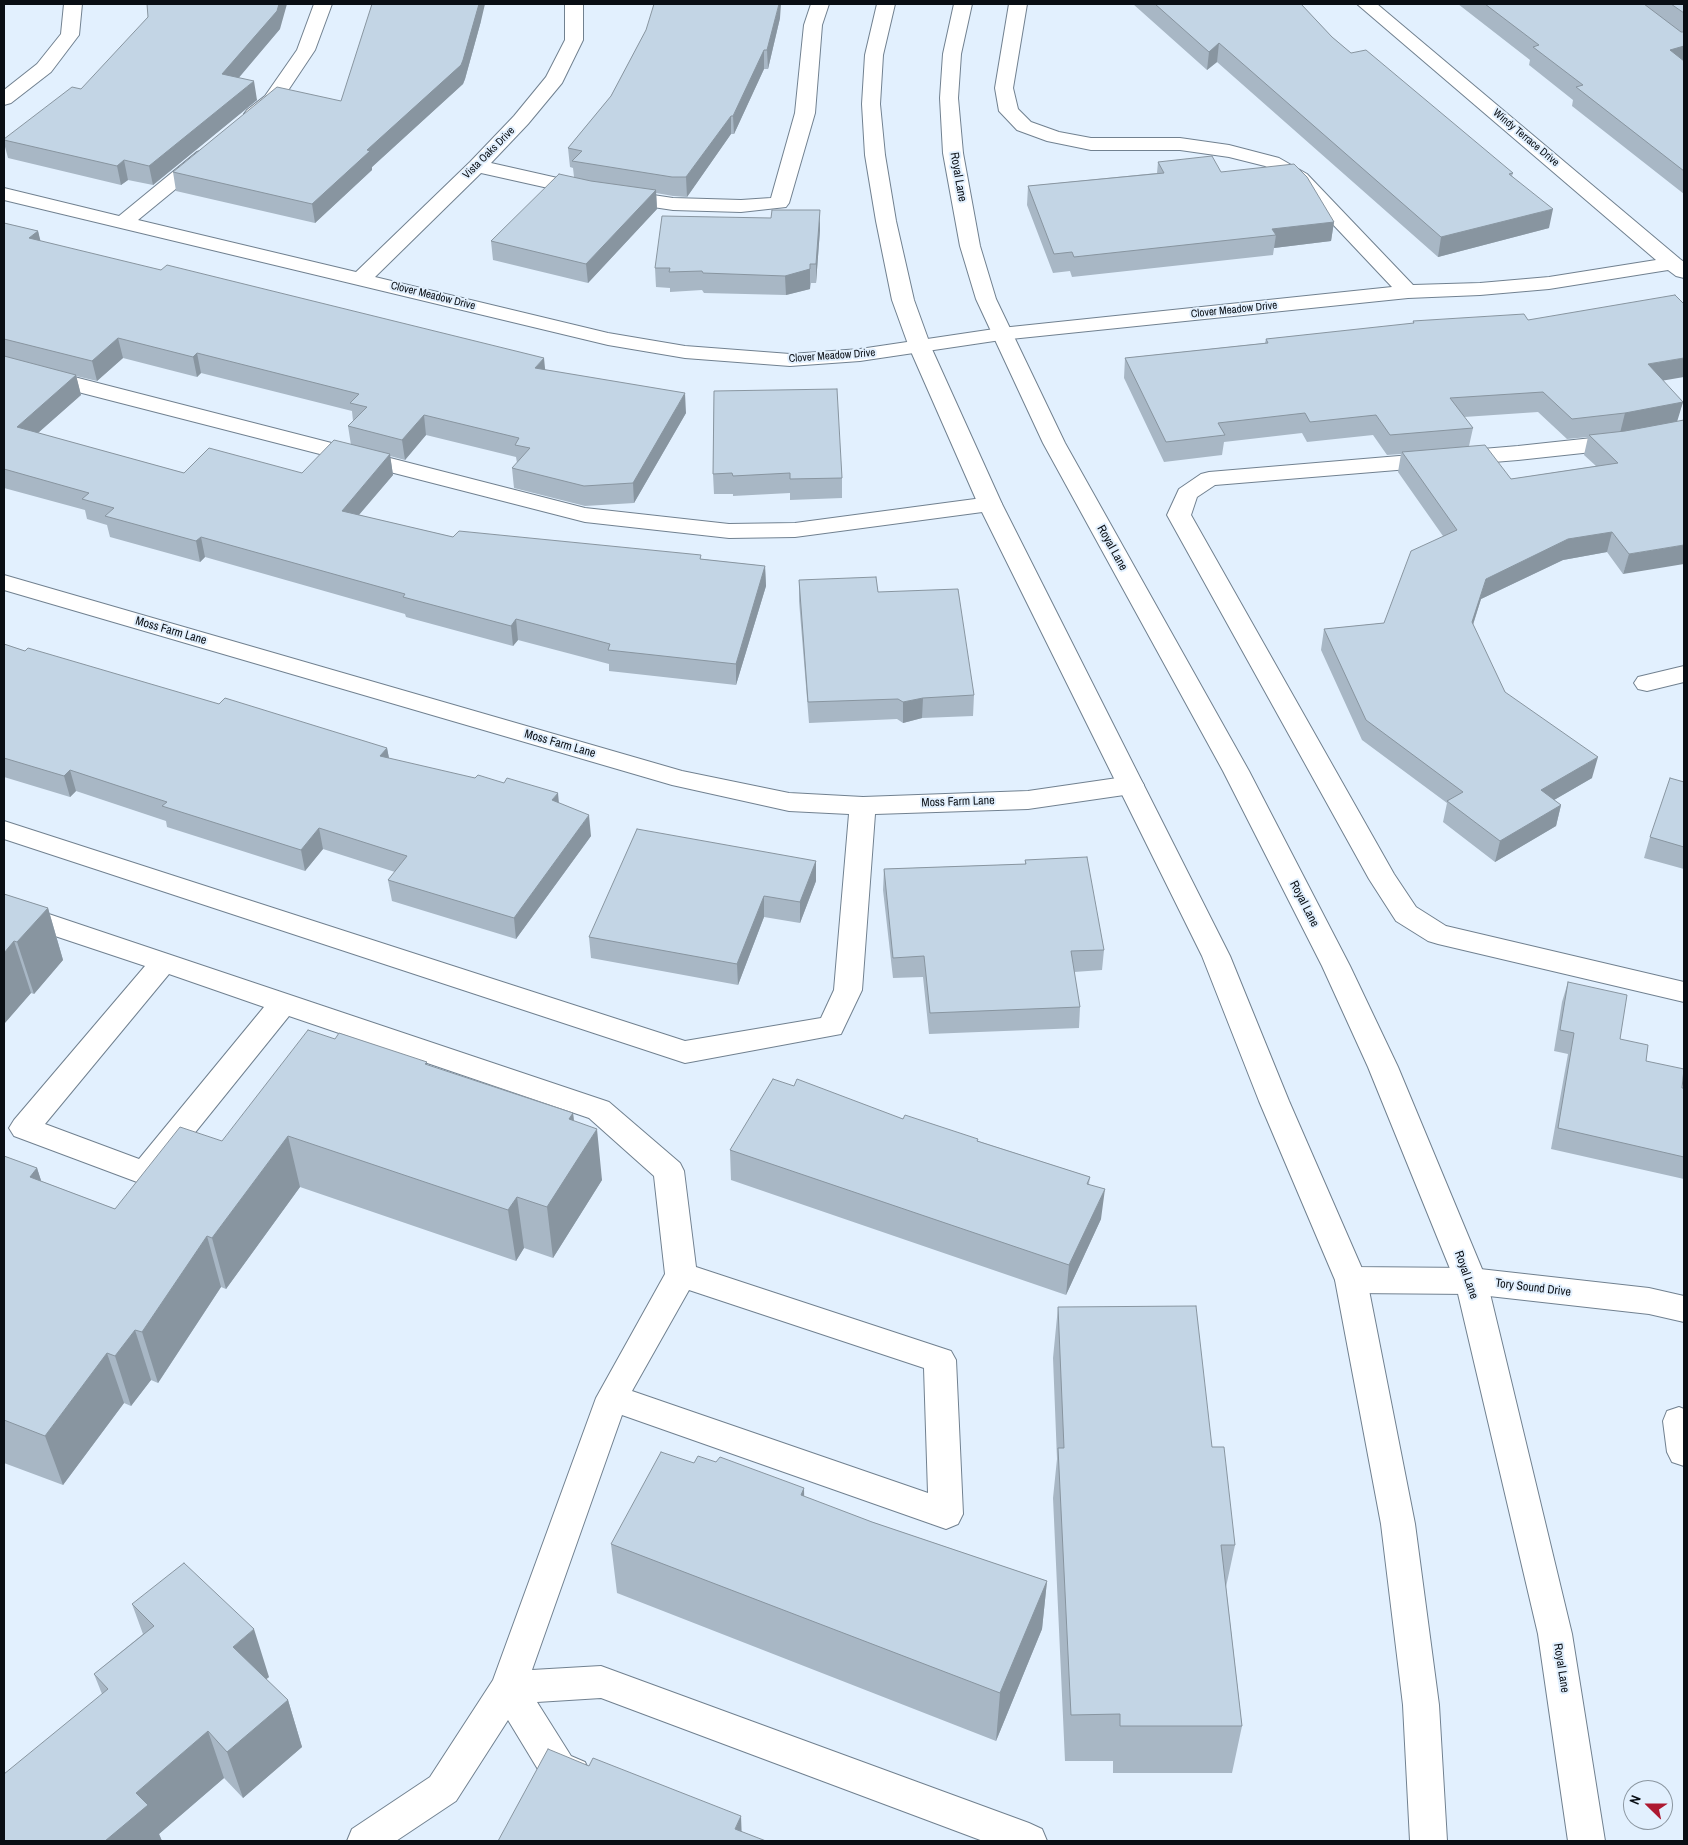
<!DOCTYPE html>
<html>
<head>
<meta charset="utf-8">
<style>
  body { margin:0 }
  #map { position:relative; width:1688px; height:1845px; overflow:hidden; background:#e2f0fe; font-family:"Archivo Narrow",sans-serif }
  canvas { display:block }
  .frame { position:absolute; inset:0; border:5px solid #090e14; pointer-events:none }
  .north { position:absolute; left:1623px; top:1780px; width:50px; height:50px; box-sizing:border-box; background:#e2f0fe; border:1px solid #8b96a0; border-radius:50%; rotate:292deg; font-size:14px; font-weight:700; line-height:20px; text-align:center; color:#090e14 }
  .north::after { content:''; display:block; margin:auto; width:18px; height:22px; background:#ad1931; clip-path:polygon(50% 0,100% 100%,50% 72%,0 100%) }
</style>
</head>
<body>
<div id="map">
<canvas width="1688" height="1845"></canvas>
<div class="frame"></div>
<div class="north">N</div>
</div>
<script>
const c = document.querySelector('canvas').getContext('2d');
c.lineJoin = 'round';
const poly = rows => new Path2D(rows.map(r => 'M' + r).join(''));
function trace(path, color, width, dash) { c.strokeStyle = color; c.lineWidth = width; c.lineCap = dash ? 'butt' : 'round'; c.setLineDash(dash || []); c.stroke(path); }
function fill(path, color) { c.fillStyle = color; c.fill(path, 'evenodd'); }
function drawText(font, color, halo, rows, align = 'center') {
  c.font = font + ' "Archivo Narrow",sans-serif'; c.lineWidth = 4; c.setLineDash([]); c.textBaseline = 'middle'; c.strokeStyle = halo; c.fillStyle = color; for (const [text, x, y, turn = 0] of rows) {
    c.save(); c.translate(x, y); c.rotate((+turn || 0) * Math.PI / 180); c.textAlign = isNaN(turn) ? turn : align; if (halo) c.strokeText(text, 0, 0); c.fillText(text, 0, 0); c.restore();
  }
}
const minor = poly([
  [64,4,82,4,79,35,51,72,11,103,4,105,4,90,37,64,61,34,64,4],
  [314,4,332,4,315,50,279,104,261,118,254,120,247,118,244,114,247,110,265,96,297,50,314,4],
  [565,4,583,4,583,40,562,83,528,124,491,163,593,186,673,198,741,200,771,198,795,113,804,25,811,4,829,4,822,25,815,113,789,203,786,207,741,212,673,210,593,198,481,173,375,277,608,333,685,346,790,354,860,349,1001,328,1392,287,1293,182,1265,166,1229,157,1180,150,1091,150,1047,141,1017,130,999,111,995,88,1009,4,1027,4,1013,88,1018,109,1031,122,1059,132,1091,138,1180,138,1229,145,1279,158,1307,174,1413,285,1480,283,1549,277,1656,260,1357,4,1377,4,1680,259,1684,262,1684,278,1676,276,1668,270,1549,289,1480,295,1408,298,1001,340,860,361,790,366,685,358,608,345,4,200,4,188,119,216,197,152,204,150,211,152,214,156,211,160,138,220,356,272,470,162,514,116,546,77,565,40,565,4],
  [4,359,585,508,729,524,795,523,990,497,998,499,1002,504,998,509,990,511,795,537,729,538,585,522,4,373,4,359],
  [1684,423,1684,437,1620,449,1518,460,1215,485,1197,497,1191,515,1394,874,1416,907,1446,926,1684,982,1684,1002,1438,944,1428,941,1396,921,1369,879,1167,515,1179,489,1201,474,1209,472,1518,446,1620,435,1684,423],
  [4,575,682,771,789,793,863,797,1028,791,1131,776,1140,779,1144,785,1140,791,1131,794,1028,809,875,814,862,990,841,1034,685,1063,4,839,4,821,685,1041,821,1018,834,990,849,814,789,811,672,785,4,590,4,575],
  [1684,666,1684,682,1647,691,1638,689,1634,683,1638,677,1684,666],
  [4,899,609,1102,680,1163,684,1171,696,1267,951,1351,956,1360,963,1514,958,1524,946,1529,622,1415,532,1670,601,1666,1029,1823,1042,1829,1047,1841,983,1841,601,1698,537,1702,571,1756,585,1762,590,1774,585,1786,572,1791,545,1781,508,1720,456,1801,396,1841,347,1841,352,1829,430,1777,493,1680,596,1398,665,1274,654,1176,589,1118,289,1016,156,1181,145,1185,14,1136,9,1128,14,1120,145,966,4,919,4,899],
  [169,974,264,1007,139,1159,45,1124,169,974],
  [689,1290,924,1368,928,1493,632,1391,689,1290],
  [1351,1267,1471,1268,1649,1288,1684,1296,1684,1322,1649,1314,1471,1294,1351,1293,1340,1289,1335,1280,1340,1271,1351,1267],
  [1679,1407,1684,1409,1684,1466,1672,1462,1667,1452,1663,1421,1667,1411,1679,1407]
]);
const major = poly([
  [877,4,895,4,883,55,880,104,885,155,896,221,914,300,931,347,1002,504,1230,956,1289,1101,1367,1280,1415,1524,1439,1705,1447,1841,1410,1841,1403,1705,1381,1524,1335,1280,1259,1101,1202,956,978,504,909,347,892,300,876,221,865,155,862,104,865,55,877,4],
  [954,4,972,4,961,54,958,98,963,153,980,246,996,299,1065,443,1249,771,1350,966,1398,1067,1487,1281,1572,1634,1605,1841,1568,1841,1538,1634,1455,1281,1368,1067,1322,966,1223,771,1043,443,976,299,960,246,943,153,940,98,943,54,954,4]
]);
trace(minor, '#718190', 2);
trace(major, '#718190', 2);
fill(minor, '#fff');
fill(major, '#fff');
fill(poly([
  [1133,4,1301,4,1332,37,1351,53,1513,173,1512,176,1549,228,1438,257,1217,62,1207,70],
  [1458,4,1684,4,1684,194,1572,106,1573,100,1529,65,1530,60],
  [780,18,768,69,764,69,734,134,731,134,687,197,673,196,656,193,657,209,588,283,493,260,491,241,574,177,573,168,570,167,568,148,611,96,646,30],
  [481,21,465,79,463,84,372,167,372,170,315,223,176,191,173,172,341,101],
  [280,29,238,78,257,100,153,185,128,180,121,185,8,158,4,143,4,139,81,89],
  [1158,162,1221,172,1334,222,1331,241,1274,248,1273,255,1072,277,1070,271,1053,273,1027,205,1028,186,1157,173],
  [4,223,38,231,40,241,545,370,686,413,634,503,585,506,514,488,512,468,517,463,516,457,426,435,405,460,390,456,393,475,359,515,453,537,701,559,765,566,766,586,736,685,609,671,609,664,518,640,513,646,406,617,405,614,205,557,200,562,110,537,107,525,87,519,85,510,4,488],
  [123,358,197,377,201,373,352,411,353,421,348,426,351,445,302,473,184,473,38,433,81,395,76,376,97,381],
  [820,230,816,283,811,283,810,289,786,295,704,293,702,290,670,292,670,288,656,287,655,268],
  [1528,320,1663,381,1683,402,1623,574,1607,552,1563,560,1481,599,1473,625,1505,692,1592,778,1554,800,1561,805,1556,826,1495,862,1443,822,1447,803,1362,740,1321,650,1324,629,1384,623,1443,536,1398,472,1401,454,1387,455,1373,435,1307,442,1302,433,1224,442,1222,455,1164,462,1124,378,1125,358,1265,343,1266,339,1413,324,1413,321],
  [1538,412,1567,439,1588,437,1584,455,1596,466,1511,479,1469,446,1473,428,1464,417],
  [714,391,842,478,842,498,790,500,790,493,733,496,733,494,714,494,713,474],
  [799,580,878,592,974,695,973,716,922,718,903,723,897,719,809,723,799,601],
  [4,644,25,651,219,704,387,748,389,759,558,802,591,836,516,939,392,901,388,880,395,872,323,849,305,871,167,827,166,821,76,791,70,797,4,777],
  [1684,782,1684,869,1644,858,1650,837],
  [1025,860,1104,950,1102,970,1074,972,1080,1007,1079,1028,929,1034,923,977,893,978,883,890,884,869,1025,864],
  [816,861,816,881,800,923,764,917,738,985,591,958,589,937],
  [4,894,48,908,63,960,34,994,31,993,4,1024],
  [1568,982,1620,1039,1646,1061,1682,1088,1684,1088,1684,1179,1551,1149,1568,1054,1554,1051,1562,1002],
  [335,1039,427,1065,573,1113,574,1121,602,1180,553,1258,524,1248,516,1261,300,1187,226,1289,221,1287,158,1383,151,1380,131,1406,124,1403,63,1485,4,1463,4,1156,37,1168,41,1181,115,1209,222,1141],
  [794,1086,903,1119,978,1141,1090,1177,1089,1184,1101,1219,1066,1295,731,1180,730,1150],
  [1058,1307,1212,1447,1235,1545,1226,1587,1242,1726,1232,1773,1113,1773,1113,1761,1065,1761,1053,1498,1057,1459,1053,1358],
  [716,1462,804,1488,804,1497,872,1522,1047,1581,1042,1629,996,1741,617,1593,611,1544,694,1463],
  [132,1604,269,1677,266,1679,288,1700,302,1747,243,1798,224,1778,159,1834,162,1841,4,1841,102,1694,94,1674,143,1634]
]), '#a8b7c5');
fill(poly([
  [279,4,287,4,280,29,226,93,222,74],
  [479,4,485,4,481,21,465,79,463,84,372,167,372,170,315,223,312,204,367,150],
  [779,4,781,4,780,18,768,69,767,50],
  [1219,43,1217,62,1207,70,1209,52],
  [1684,46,1684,64,1670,50],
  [764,50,764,69,734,134,733,116],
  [254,81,257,100,153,185,149,166],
  [731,116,731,134,687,197,686,177],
  [124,160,128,180,121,185,117,166],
  [656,190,657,209,588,283,586,264],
  [1553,209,1549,228,1438,257,1441,237],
  [820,210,820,230,816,283,816,264],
  [1334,222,1331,241,1274,248,1276,235,1272,229],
  [38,231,43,251,29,238],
  [810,264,810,289,786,295,785,276],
  [118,338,123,358,97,381,92,361],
  [197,353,201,373,197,377,193,357],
  [544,358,546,378,535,368],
  [1684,358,1684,377,1643,384,1648,364],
  [76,375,81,395,22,447,17,427],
  [685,393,686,413,634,503,633,483],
  [1683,402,1677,422,1620,433,1625,413],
  [424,415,426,435,405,460,402,440],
  [390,454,393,475,345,531,342,511],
  [1612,532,1607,552,1563,560,1481,599,1467,643,1472,622,1486,579,1568,539],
  [201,537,205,557,200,562,196,541],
  [1684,545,1684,564,1623,574,1629,554],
  [765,566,766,586,736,685,736,664],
  [516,619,518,640,513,646,511,626],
  [923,698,922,718,903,723,903,702],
  [387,748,391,768,380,756],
  [1598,757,1592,778,1535,811,1541,790],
  [70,770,76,791,70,797,64,776],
  [558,793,560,814,552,800],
  [1561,805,1556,826,1495,862,1500,841],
  [589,815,591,836,516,939,514,918],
  [319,828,323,849,305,871,301,850],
  [816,861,816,881,800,923,800,902],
  [764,896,764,917,738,985,737,964],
  [48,908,63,960,34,994,17,942],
  [14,941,31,993,4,1024,4,953],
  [573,1113,578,1158,597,1129,602,1180,553,1258,547,1207,569,1119],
  [288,1136,300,1187,226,1289,212,1238],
  [37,1168,54,1220,30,1177],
  [1105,1189,1101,1219,1066,1295,1069,1265],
  [517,1197,524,1248,516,1261,508,1210],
  [207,1236,221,1287,158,1383,142,1332],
  [135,1330,151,1380,131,1406,115,1356],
  [107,1353,124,1403,63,1485,45,1436],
  [804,1488,805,1537,801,1495],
  [1047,1581,1042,1629,996,1741,1000,1693],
  [254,1629,269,1677,248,1694,233,1647],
  [288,1700,302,1747,243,1798,227,1752],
  [208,1731,224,1778,159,1834,162,1841,105,1841,136,1793],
  [741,1816,742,1841,735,1829]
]), '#8895a0');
const building = poly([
  [147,4,279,4,277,11,222,74,254,81,149,166,124,160,117,166,4,140,4,139,72,87,81,89,148,17,147,4],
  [372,4,479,4,463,60,461,65,367,150,370,151,312,204,173,172,277,87,341,101,372,4],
  [654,4,779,4,767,50,764,50,733,116,731,116,686,177,672,177,572,161,582,151,568,148,611,96,646,30,654,4],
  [1155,4,1301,4,1332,37,1351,53,1366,50,1513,173,1509,174,1553,209,1441,237,1219,43,1209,52,1155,4],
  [1485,4,1644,4,1681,32,1684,32,1684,46,1670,50,1684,61,1684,171,1576,87,1583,85,1533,47,1539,45,1485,4],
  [1671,4,1684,4,1684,13,1671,4],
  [1212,156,1221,172,1294,164,1307,177,1334,222,1272,229,1276,235,1074,257,1072,252,1054,254,1028,186,1164,173,1158,162,1212,156],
  [559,174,591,181,656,190,586,264,491,241,559,174],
  [772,210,820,210,816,264,810,264,810,269,785,276,703,273,702,271,669,272,670,268,655,268,662,216,771,218,772,210],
  [4,223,38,231,29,238,161,270,167,265,544,358,535,368,685,393,633,483,584,486,512,468,530,448,515,445,519,438,424,415,402,440,348,426,367,407,350,403,359,394,197,353,193,357,118,338,92,361,4,339,4,223],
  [1675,295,1684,304,1684,358,1648,364,1683,402,1625,413,1572,419,1543,392,1450,398,1473,428,1390,435,1376,415,1310,422,1305,413,1218,423,1225,435,1166,442,1125,358,1268,343,1266,339,1414,323,1413,321,1524,314,1528,320,1675,295],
  [4,356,76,375,17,427,184,473,209,448,302,473,334,440,390,454,342,511,453,537,459,531,701,555,700,559,765,566,736,664,608,650,610,644,516,619,511,626,403,597,405,594,201,537,196,541,105,516,114,508,82,499,89,493,4,469,4,356],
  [837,389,842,478,790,479,790,473,733,476,732,473,713,474,714,391,837,389],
  [1684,420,1684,545,1629,554,1612,532,1568,539,1486,579,1472,622,1505,692,1598,757,1541,790,1561,805,1500,841,1447,801,1463,792,1366,720,1324,629,1384,623,1411,551,1457,530,1402,452,1485,445,1511,479,1618,463,1589,435,1625,431,1684,420],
  [876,577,878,592,958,589,974,695,923,698,903,702,898,699,808,702,799,580,876,577],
  [4,644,25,651,28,648,219,704,225,698,387,748,380,756,475,778,478,775,504,783,507,778,558,793,552,800,589,815,514,918,388,880,407,856,319,828,301,850,162,806,167,802,70,770,64,776,4,758,4,644],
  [1670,778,1684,782,1684,847,1650,837,1670,778],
  [637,829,816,861,800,902,764,896,737,964,589,937,637,829],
  [1087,857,1104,950,1071,951,1080,1007,930,1013,924,956,893,958,884,869,1026,864,1025,860,1087,857],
  [4,894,48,908,17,942,14,941,4,953,4,894],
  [1568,982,1627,995,1620,1039,1648,1045,1646,1061,1684,1069,1682,1088,1684,1088,1684,1157,1558,1128,1574,1033,1560,1030,1568,982],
  [308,1030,335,1039,339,1033,427,1062,425,1064,573,1113,569,1119,597,1129,547,1207,517,1197,508,1210,288,1136,212,1238,207,1236,142,1332,135,1330,115,1356,107,1353,45,1436,4,1420,4,1156,37,1168,30,1177,115,1209,180,1127,222,1141,308,1030],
  [773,1079,794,1086,797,1079,903,1119,905,1115,978,1139,977,1141,1090,1177,1087,1184,1105,1189,1069,1265,730,1150,773,1079],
  [1196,1306,1212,1447,1224,1447,1235,1545,1221,1545,1242,1726,1120,1726,1120,1714,1071,1715,1058,1448,1064,1448,1058,1307,1196,1306],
  [661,1452,694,1463,698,1456,716,1462,720,1457,804,1488,801,1495,872,1522,1047,1581,1000,1693,611,1544,661,1452],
  [184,1563,254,1629,233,1647,288,1700,227,1752,208,1731,136,1793,148,1805,105,1841,4,1841,4,1774,108,1689,94,1674,154,1626,132,1604,184,1563],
  [548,1749,589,1766,593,1758,741,1816,735,1829,766,1841,498,1841,548,1749]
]);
fill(building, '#c3d5e5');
trace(building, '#8895a0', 1);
drawText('11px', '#090e14', '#e2f0fe', [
  ["Windy Terrace Drive",1526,138,40],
  ["Vista Oaks Drive",489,153,-45],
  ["Clover Meadow Drive",433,296,14],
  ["Clover Meadow Drive",1234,310,-6],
  ["Clover Meadow Drive",832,356,-4]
]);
drawText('12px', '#090e14', '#e2f0fe', [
  ["Royal Lane",958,177,80],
  ["Royal Lane",1112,548,61],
  ["Moss Farm Lane",171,631,16],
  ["Moss Farm Lane",560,744,16],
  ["Moss Farm Lane",958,802,-2],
  ["Royal Lane",1304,904,63],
  ["Royal Lane",1466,1275,71],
  ["Tory Sound Drive",1533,1288,7],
  ["Royal Lane",1561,1668,81]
]);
</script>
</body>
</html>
